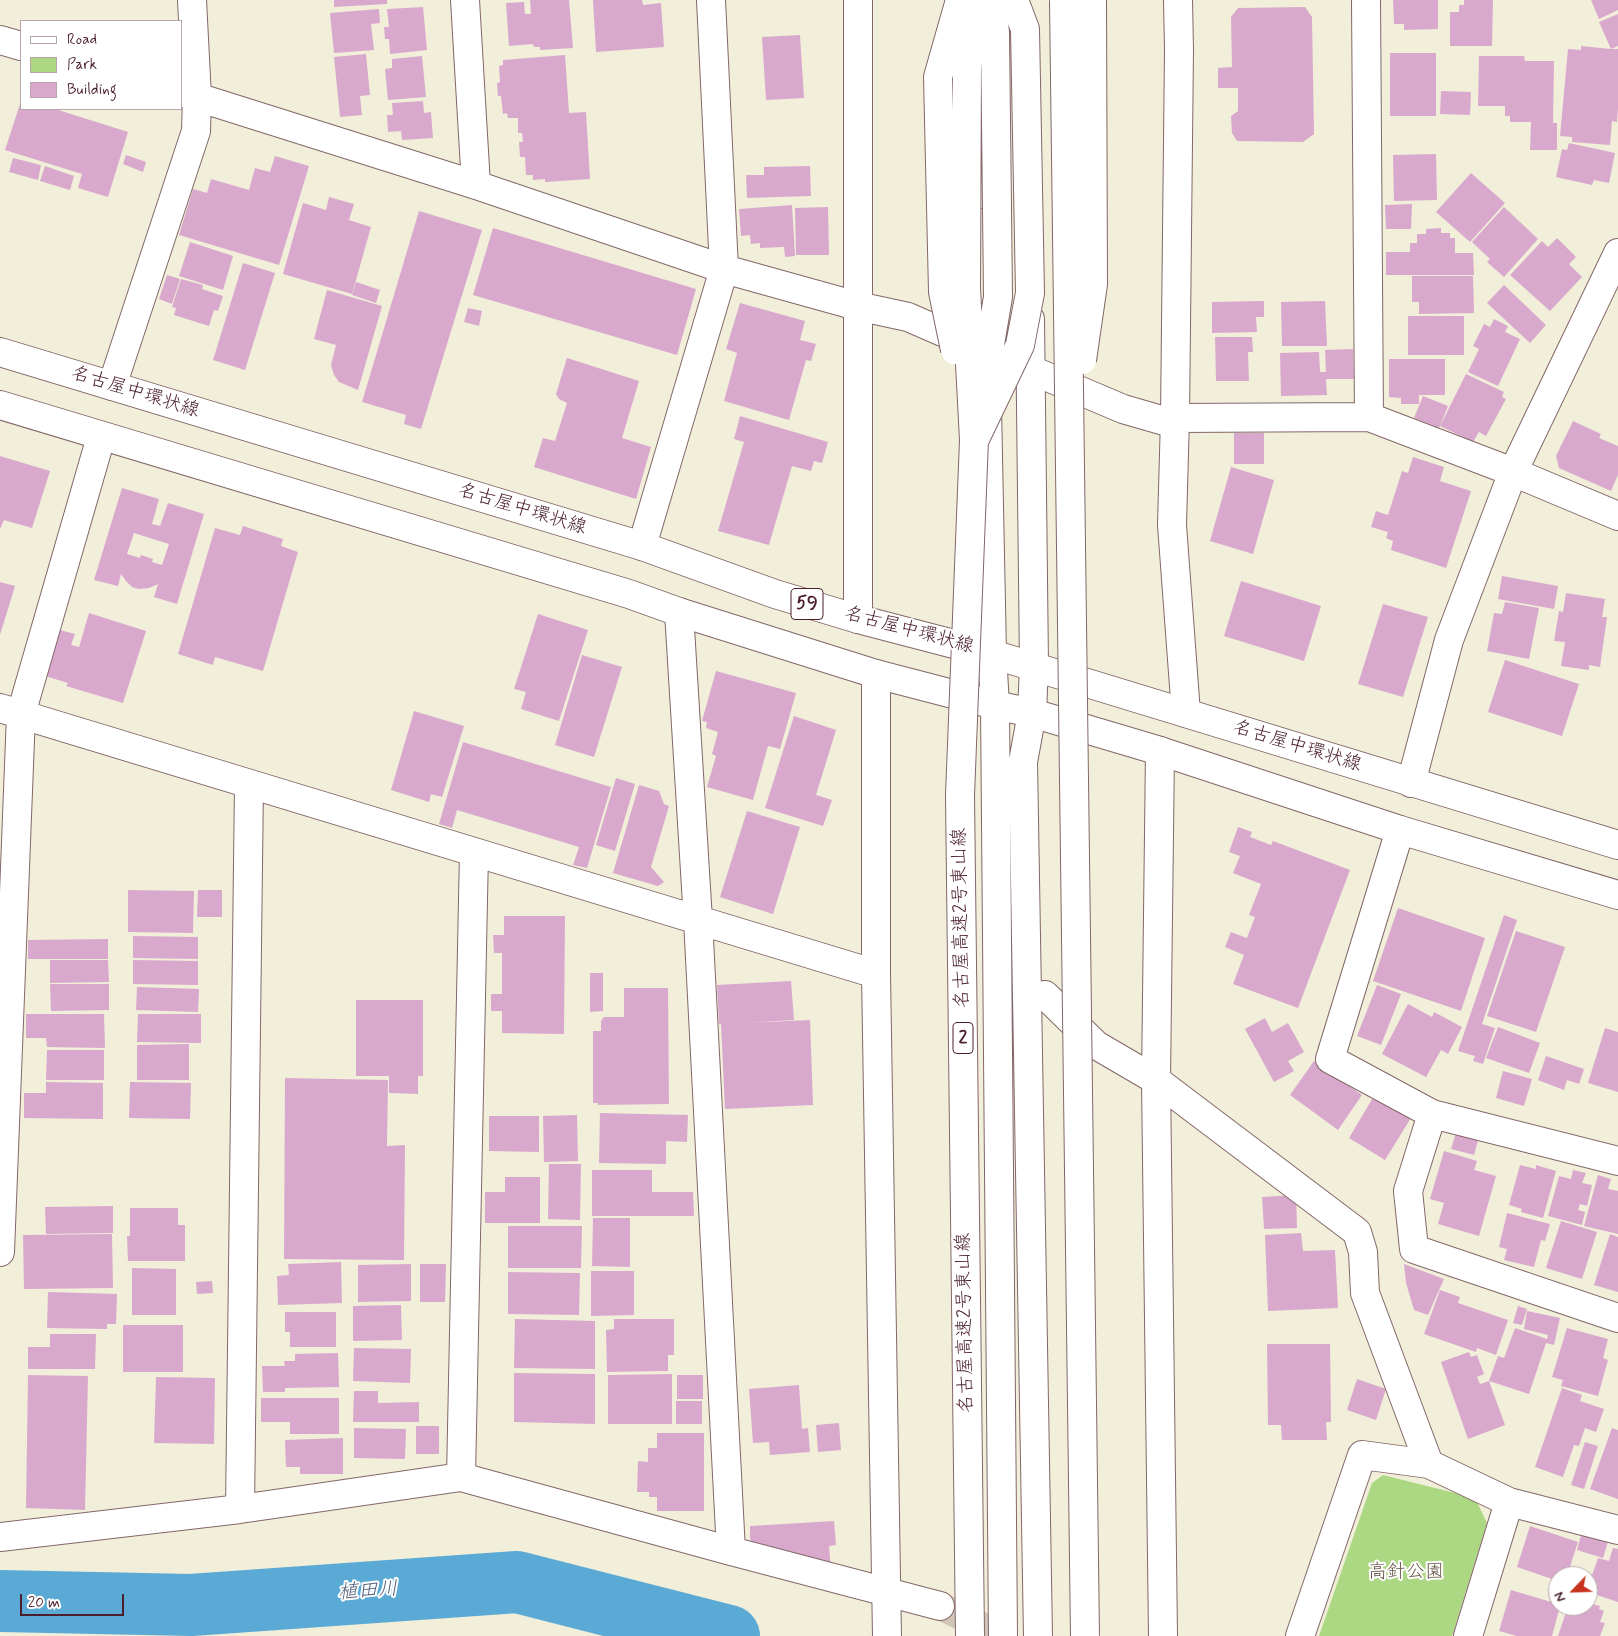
<!DOCTYPE html>
<html>
<head>
<meta charset="utf-8">
<style>
  body { margin:0 }
  #map { position:relative; width:1618px; height:1636px; overflow:hidden; background:#f1eeda; font-family:Mynerve,sans-serif }
  canvas { display:block }
  .legend { position:absolute; left:20px; top:20px; width:162px; height:90px; box-sizing:border-box; background:#fff; border:1px solid #b7a5aa; margin:0; padding:6px 9px; list-style:none; font-size:15px; color:#4a1f2b }
  .legend li { display:flex; align-items:center; gap:10px; height:25px }
  .legend b { width:25px; border:1px solid #b7a5aa }
  .north { position:absolute; left:1548px; top:1566px; width:50px; height:50px; box-sizing:border-box; background:#fff; border:1px solid #b7a5aa; border-radius:50%; rotate:246deg; font-size:14px; font-weight:700; line-height:20px; text-align:center; color:#4a1f2b }
  .north::after { content:''; display:block; margin:auto; width:18px; height:22px; background:#c8321e; clip-path:polygon(50% 0,100% 100%,50% 72%,0 100%) }
  .scale { position:absolute; left:20px; top:1594px; width:104px; height:22px; box-sizing:border-box; border:2px solid #4a1f2b; border-top:0; padding-left:6px; font-size:15px; line-height:18px; white-space:nowrap; color:#4a1f2b; -webkit-text-stroke:4px #fff; paint-order:stroke }
</style>
</head>
<body>
<div id="map">
<canvas width="1618" height="1636"></canvas>
<ul class="legend">
<li><b style="height:6px;background:#fff"></b>Road</li>
<li><b style="height:14px;background:#acd884"></b>Park</li>
<li><b style="height:14px;background:#d9a9cd"></b>Building</li>
</ul>
<div class="north">N</div>
<div class="scale">20 m</div>
</div>
<script>
const c = document.querySelector('canvas').getContext('2d');
c.lineJoin = 'round';
function fill(path, color) { c.fillStyle = color; c.fill(path, 'evenodd'); }
const poly = rows => new Path2D(rows.map(r => 'M' + r).join(''));
function trace(path, color, width, dash) { c.strokeStyle = color; c.lineWidth = width; c.lineCap = dash ? 'butt' : 'round'; c.setLineDash(dash || []); c.stroke(path); }
function drawText(font, color, halo, rows, align = 'center') {
  c.font = font + ' Mynerve,"Klee One",sans-serif'; c.lineWidth = 4; c.setLineDash([]); c.textBaseline = 'middle'; c.strokeStyle = halo; c.fillStyle = color; for (const [text, x, y, turn = 0] of rows) {
    c.save(); c.translate(x, y); c.rotate((+turn || 0) * Math.PI / 180); c.textAlign = isNaN(turn) ? turn : align; if (halo) c.strokeText(text, 0, 0); c.fillText(text, 0, 0); c.restore();
  }
}
fill(poly([
  [1383,1475,1475,1498,1487,1523,1452,1636,1319,1636,1372,1483]
]), '#acd884');
trace(poly([
  [0,1601,191,1605,517,1582,729,1636]
]), '#5baad5', 62);
fill(poly([
  [334,0,387,0,387,4,334,7],
  [530,0,569,0,573,48,540,50,540,47,534,47,533,44,509,46,506,3,524,2,525,14,531,14],
  [593,0,642,0,643,5,661,3,664,47,596,52],
  [1393,0,1438,0,1438,29,1404,30,1404,24,1394,24],
  [1464,0,1493,0,1492,46,1450,46,1450,12,1459,12,1459,5,1464,5],
  [1591,0,1618,0,1618,10,1599,19],
  [423,7,427,50,390,54,389,39,385,39,384,27,389,27,387,9],
  [1305,7,1312,17,1314,134,1303,142,1237,141,1232,133,1231,116,1238,111,1238,88,1218,88,1218,68,1232,67,1231,17,1238,8],
  [379,9,380,23,371,24,374,50,334,53,330,13],
  [1618,14,1618,46,1611,49,1618,49,1618,108,1617,122,1612,121,1610,145,1572,142,1572,137,1560,136,1568,49,1581,50,1581,46,1611,49,1599,22],
  [800,35,804,98,766,100,762,37],
  [1390,53,1436,53,1436,116,1390,116],
  [366,54,370,95,360,96,362,115,340,117,334,57],
  [565,55,569,113,586,112,590,179,545,182,545,179,533,180,533,175,526,175,525,157,520,157,519,142,523,142,522,133,518,133,518,118,508,118,507,113,503,114,501,96,498,96,497,83,500,82,499,66,503,65,503,60],
  [422,56,426,97,388,100,385,69,392,68,392,59],
  [1479,56,1524,56,1525,61,1554,61,1553,123,1557,123,1557,150,1530,150,1531,122,1510,122,1510,116,1505,116,1505,106,1478,106],
  [1441,91,1471,92,1470,115,1440,114],
  [21,101,21,109,55,109,128,132,108,197,78,188,82,174,5,150],
  [423,101,424,113,431,112,433,138,402,140,401,131,388,132,387,115,393,115,392,103],
  [1569,143,1615,153,1609,183,1594,180,1592,185,1556,177,1562,149,1567,150],
  [1436,154,1437,200,1394,201,1393,155],
  [126,155,146,162,143,172,123,164],
  [275,156,309,166,279,265,179,235,193,189,207,193,211,179,249,190,255,168,270,172],
  [13,158,41,165,38,180,9,172],
  [45,166,74,176,70,190,40,181],
  [810,166,811,196,747,198,746,175,764,175,764,167],
  [1471,173,1505,203,1470,242,1436,212],
  [329,197,354,204,349,220,371,227,352,294,283,274,303,203,326,210],
  [1412,204,1411,229,1386,229,1385,205],
  [792,205,795,256,785,257,784,247,760,248,760,243,751,244,750,235,741,236,739,209],
  [828,207,829,255,796,255,795,208],
  [1504,207,1538,239,1504,277,1487,262,1490,259,1472,242],
  [419,211,482,230,421,429,404,424,406,415,362,402],
  [493,228,696,289,677,355,473,295],
  [1441,228,1441,233,1450,233,1450,238,1455,238,1455,253,1473,253,1474,275,1386,275,1386,252,1410,252,1410,243,1417,243,1417,234,1426,234,1426,229],
  [1557,238,1576,257,1569,264,1582,277,1550,311,1510,275,1542,241,1548,247],
  [190,242,233,256,223,290,179,276],
  [243,263,275,273,245,370,213,360],
  [167,275,180,279,172,304,159,299],
  [1412,276,1473,276,1474,313,1419,314,1419,302,1412,302],
  [181,279,203,285,202,289,223,296,218,311,214,310,209,326,174,315,176,308,172,307],
  [356,282,380,290,376,303,352,295],
  [1504,285,1546,325,1530,343,1487,303],
  [327,290,382,306,358,390,339,382,334,375,331,365,336,345,314,339],
  [1264,301,1264,317,1256,317,1257,332,1212,333,1212,302],
  [1325,301,1327,346,1282,346,1281,302],
  [740,303,805,321,800,340,816,344,811,361,806,360,789,420,724,401,737,353,726,349],
  [468,308,482,311,479,326,464,322],
  [1408,316,1464,316,1464,355,1408,355],
  [1494,319,1508,326,1505,332,1520,339,1498,386,1468,372,1479,349,1473,346,1484,324,1490,327],
  [1215,337,1252,337,1253,352,1248,352,1249,381,1216,381],
  [1353,349,1354,379,1326,379,1327,395,1281,396,1280,353,1319,352,1320,372,1326,372,1325,350],
  [567,358,639,381,622,438,651,447,636,499,534,467,543,438,555,441,567,403,559,399,556,394],
  [1389,359,1445,359,1445,395,1419,395,1419,404,1401,404,1401,398,1389,397],
  [1466,374,1504,392,1502,397,1506,399,1486,436,1479,432,1473,442,1440,426],
  [1423,396,1448,406,1439,428,1414,418],
  [740,416,828,442,822,463,814,461,811,471,792,466,769,545,718,531,744,442,734,439],
  [1573,421,1601,434,1599,438,1618,446,1618,475,1611,491,1559,468,1556,456],
  [1234,433,1264,433,1264,464,1234,464],
  [0,456,50,471,32,528,4,520,0,529],
  [1413,457,1444,467,1440,481,1471,491,1446,568,1391,550,1393,541,1386,538,1388,532,1371,527,1376,511,1388,515,1402,471,1408,473],
  [1231,467,1274,480,1253,554,1210,541],
  [122,488,159,499,152,524,160,526,168,503,204,514,177,604,154,597,158,584,149,588,138,589,132,587,126,581,121,574,118,586,94,580],
  [134,533,169,544,162,565,152,562,153,559,141,555,140,558,127,554],
  [243,526,283,539,281,546,298,552,263,671,215,657,213,665,178,654,215,528,240,535],
  [1502,576,1558,586,1554,609,1498,599],
  [1241,581,1321,606,1304,661,1224,636],
  [0,582,15,586,0,635],
  [1566,593,1605,599,1602,617,1607,617,1600,667,1589,665,1589,670,1561,666,1565,642,1554,641,1559,611,1563,612],
  [1505,602,1539,608,1529,659,1487,651,1494,613,1502,614],
  [1383,604,1428,617,1403,697,1358,684],
  [89,613,146,631,123,703,66,686,68,683,45,676,60,630,75,634,71,645,79,647],
  [538,614,588,630,559,721,521,709,526,692,514,689],
  [582,655,622,667,594,757,555,745],
  [1505,660,1579,684,1562,736,1488,712],
  [716,671,796,693,780,749,768,746,753,800,707,787,716,756,712,754,718,732,706,728,707,722,702,721],
  [414,711,464,726,442,797,431,794,429,802,391,790],
  [794,716,836,730,816,795,832,800,823,826,765,808],
  [463,742,611,787,587,868,573,865,579,847,457,810,452,828,439,824],
  [616,778,635,784,615,851,596,845],
  [639,785,659,791,664,804,669,806,651,867,664,882,658,886,613,873],
  [747,811,800,827,773,914,720,897],
  [1238,827,1252,832,1250,837,1271,845,1273,841,1350,870,1298,1008,1233,984,1244,955,1225,947,1231,932,1247,938,1255,917,1249,915,1261,884,1233,873,1240,856,1229,852],
  [128,890,194,891,193,933,128,932],
  [198,890,222,890,222,917,197,917],
  [1398,908,1485,938,1461,1011,1373,981],
  [1504,915,1517,920,1482,1024,1495,1028,1483,1064,1473,1061,1475,1056,1458,1051],
  [504,916,565,916,564,1034,502,1033,502,1011,491,1011,491,994,502,994,502,953,494,953,493,935,504,935],
  [1516,931,1565,947,1536,1032,1487,1016],
  [133,936,198,937,198,959,133,958],
  [108,939,108,959,28,959,28,940],
  [50,960,108,960,109,982,50,983],
  [133,960,198,961,198,985,133,984],
  [590,973,603,973,603,1011,590,1012],
  [791,981,794,1020,746,1023,810,1020,813,1105,725,1109,721,1024,719,1024,717,985],
  [50,984,109,984,109,1010,51,1011],
  [1377,985,1401,994,1381,1045,1357,1036],
  [137,987,199,989,198,1012,136,1010],
  [624,988,668,988,669,1104,598,1105,598,1103,593,1103,593,1031,601,1031,601,1021,604,1017,624,1017],
  [356,1000,423,1000,423,1076,418,1076,418,1094,389,1093,389,1076,356,1076],
  [1408,1004,1432,1017,1434,1012,1462,1027,1448,1054,1441,1050,1426,1077,1382,1054],
  [26,1014,104,1014,105,1048,47,1047,46,1038,26,1038],
  [138,1014,201,1014,201,1043,137,1042],
  [1265,1018,1272,1032,1288,1023,1304,1052,1288,1061,1294,1071,1274,1082,1245,1029],
  [1498,1027,1540,1043,1529,1073,1486,1058],
  [1605,1028,1618,1032,1618,1092,1588,1083],
  [189,1044,189,1080,137,1080,137,1045],
  [47,1050,104,1050,104,1080,46,1080],
  [1546,1056,1584,1069,1579,1084,1567,1080,1564,1090,1538,1080],
  [1314,1061,1362,1095,1338,1130,1290,1095],
  [1503,1071,1532,1079,1524,1106,1496,1098],
  [285,1078,388,1080,387,1146,405,1145,404,1260,284,1259],
  [46,1082,103,1083,103,1119,24,1118,24,1093,46,1093],
  [130,1082,191,1083,190,1119,129,1118],
  [1374,1096,1411,1118,1385,1160,1349,1138],
  [600,1113,688,1115,687,1142,666,1141,666,1164,599,1163],
  [577,1115,578,1161,544,1162,543,1116],
  [489,1116,539,1116,539,1152,489,1151],
  [1458,1126,1480,1133,1474,1155,1451,1149],
  [1444,1151,1477,1161,1474,1170,1496,1176,1479,1236,1438,1224,1444,1203,1430,1199],
  [549,1164,581,1164,580,1220,548,1219],
  [1520,1165,1536,1169,1536,1165,1556,1171,1543,1218,1521,1212,1522,1209,1509,1205],
  [592,1170,652,1170,652,1192,693,1192,694,1216,592,1216],
  [1573,1170,1586,1173,1582,1183,1592,1185,1587,1206,1580,1204,1578,1210,1585,1212,1582,1225,1548,1216,1559,1176,1571,1179],
  [1598,1175,1611,1179,1608,1189,1618,1191,1618,1234,1584,1226],
  [505,1177,540,1177,540,1223,485,1223,485,1192,505,1192],
  [1296,1195,1297,1228,1264,1229,1262,1197],
  [113,1206,113,1233,46,1234,45,1207],
  [130,1208,178,1208,178,1225,185,1225,185,1261,128,1261,127,1236,130,1236],
  [1507,1213,1550,1224,1545,1241,1541,1240,1534,1267,1504,1260,1507,1249,1499,1247],
  [593,1218,630,1218,630,1267,592,1266],
  [1561,1221,1597,1232,1582,1279,1546,1268],
  [508,1226,582,1226,581,1268,508,1268],
  [1301,1233,1303,1251,1335,1250,1338,1308,1268,1311,1265,1235],
  [112,1234,113,1288,24,1289,23,1235],
  [1610,1234,1618,1237,1618,1292,1594,1285],
  [341,1262,342,1303,278,1305,277,1276,289,1275,288,1264],
  [411,1264,411,1301,358,1302,358,1265],
  [420,1264,446,1264,445,1302,420,1302],
  [1404,1264,1444,1279,1428,1315,1414,1310,1406,1283],
  [132,1268,176,1269,176,1315,132,1315],
  [591,1271,634,1271,634,1315,591,1316],
  [508,1272,580,1273,579,1315,508,1314],
  [212,1281,213,1293,197,1294,196,1282],
  [1440,1290,1460,1297,1458,1303,1508,1320,1496,1355,1477,1348,1476,1352,1424,1334],
  [48,1292,117,1294,116,1324,107,1324,107,1329,47,1328],
  [401,1305,402,1340,353,1341,353,1306],
  [1518,1306,1527,1309,1522,1325,1513,1323],
  [1527,1311,1560,1318,1554,1345,1546,1343,1529,1394,1489,1381,1498,1356,1504,1358,1515,1328,1547,1339,1548,1335,1524,1329],
  [285,1312,336,1312,336,1347,290,1347,290,1332,285,1332],
  [515,1319,595,1321,595,1369,514,1368],
  [614,1319,674,1319,674,1355,668,1355,668,1371,607,1372,606,1330,614,1329],
  [123,1325,183,1325,183,1372,123,1372],
  [1567,1328,1608,1339,1603,1358,1608,1360,1598,1396,1561,1386,1563,1380,1552,1377],
  [50,1334,96,1334,95,1369,28,1369,28,1347,50,1347],
  [1267,1344,1330,1344,1331,1422,1326,1422,1327,1440,1282,1440,1281,1425,1268,1425],
  [354,1348,411,1349,410,1383,353,1381],
  [1469,1352,1471,1357,1477,1355,1484,1374,1477,1377,1480,1384,1489,1381,1505,1425,1468,1439,1441,1362],
  [338,1353,339,1387,285,1388,285,1392,263,1392,262,1366,285,1366,284,1361,295,1361,295,1354],
  [514,1373,595,1374,595,1424,514,1422],
  [672,1374,672,1424,608,1424,608,1375],
  [28,1375,88,1376,85,1510,26,1508],
  [677,1375,703,1375,703,1399,677,1399],
  [156,1377,215,1378,214,1444,154,1443],
  [1357,1379,1386,1389,1376,1420,1347,1410],
  [799,1385,802,1429,808,1428,810,1452,770,1455,769,1442,753,1443,749,1389],
  [1562,1388,1582,1395,1580,1401,1604,1409,1596,1432,1585,1428,1579,1446,1574,1445,1563,1477,1535,1467],
  [354,1391,378,1391,378,1403,419,1402,419,1422,353,1422],
  [261,1398,339,1398,339,1434,290,1434,290,1422,261,1422],
  [676,1401,702,1401,702,1424,676,1424],
  [839,1423,841,1450,818,1452,816,1425],
  [416,1426,439,1426,439,1454,416,1454],
  [354,1428,406,1429,405,1459,354,1458],
  [1612,1428,1618,1430,1618,1499,1590,1489],
  [657,1433,704,1433,704,1511,657,1511,657,1497,649,1497,649,1492,637,1492,638,1461,648,1462,648,1448,657,1448],
  [343,1438,343,1474,300,1474,300,1467,286,1467,285,1440],
  [1585,1442,1598,1446,1584,1489,1571,1485],
  [834,1521,836,1545,829,1546,831,1570,759,1550,750,1539,750,1526],
  [1530,1526,1578,1542,1567,1576,1558,1576,1558,1581,1517,1567],
  [1583,1528,1610,1535,1603,1558,1577,1550],
  [1613,1548,1618,1549,1618,1602,1588,1592,1588,1587,1598,1558,1609,1561],
  [1511,1590,1558,1604,1558,1606,1560,1606,1552,1636,1517,1636,1499,1631],
  [1588,1603,1600,1606,1599,1609,1604,1611,1600,1622,1605,1623,1600,1636,1558,1636,1568,1606,1588,1606]
]), '#d9a9cd');
trace(poly([
  [940,1606,1003,1636]
]), '#d0c5b7', 28, [28, 14]);
const street = poly([
  [465,0,476,185],
  [858,0,858,619],
  [1178,0,1179,49,1175,418,1172,525,1186,713],
  [1366,0,1369,417],
  [0,40,21,46],
  [181,92,476,185,724,269,857,306,908,317,970,344],
  [1010,361,1123,409,1175,424],
  [112,386,196,131,197,97,192,0],
  [1175,418,1369,417,1513,472,1618,516],
  [642,546,724,269,711,0],
  [876,674,876,974,887,1636],
  [0,708,876,974],
  [1160,751,1156,1080,1163,1636],
  [1411,783,1449,640,1513,472,1618,253],
  [1400,830,1330,1059,1432,1114,1618,1161],
  [1045,995,1096,1045,1156,1080,1357,1232,1363,1252,1365,1293,1429,1464],
  [1432,1114,1408,1191,1414,1249,1618,1318],
  [0,1252,21,714,101,437],
  [461,1477,474,852],
  [240,1509,249,784],
  [0,1537,240,1509,461,1477,731,1551,698,920,679,612],
  [731,1551,940,1606],
  [1300,1636,1362,1455,1429,1464,1509,1502,1618,1530],
  [1468,1636,1509,1502]
]);
const secondary = poly([
  [980,27,983,194],
  [1030,319,1034,666,1032,713],
  [987,407,992,654,995,705]
]);
const primary = poly([
  [0,352,642,546,775,594,858,619,992,654,1618,845],
  [0,405,629,594,679,612,876,674,995,705,1032,713,1160,751,1400,830,1618,895]
]);
const highway = poly([
  [995,705,1003,1636],
  [1032,713,1023,762,1038,1636]
]);
trace(street, '#846768', 30);
trace(secondary, '#846768', 30);
trace(primary, '#846768', 30);
trace(highway, '#846768', 30);
trace(street, '#fff', 28);
trace(secondary, '#fff', 28);
trace(primary, '#fff', 28);
trace(highway, '#fff', 28);
const highwayBridge = poly([
  [1064,0,1085,1636],
  [955,350,943,292,938,77,960,0],
  [1082,360,1093,284,1092,0],
  [982,392,998,297,995,33,992,0],
  [975,439,1020,345,1030,293,1025,29,1014,0],
  [970,1636,960,795,974,440,966,288,967,66,974,0]
]);
trace(highwayBridge, '#846768', 30, []);
trace(highwayBridge, '#fff', 28);
for (const [x, y, w] of [
  [807,604,32],
  [963,1038,20]
]) { const box = new Path2D(); box.roundRect(x - w / 2, y - 15.5, w, 31, 4); c.fillStyle = '#fff'; c.fill(box); trace(box, '#4a1f2b', 1); }
drawText('bold 18px', '#4a1f2b', null, [
  ["59",807,604],
  ["2",963,1038]
]);
drawText('19px', '#4a1f2b', '#fff', [
  ["名古屋中環状線",135,393,17],
  ["名古屋中環状線",522,510,17],
  ["名古屋中環状線",909,631,15],
  ["名古屋中環状線",1297,747,17],
  ["名古屋高速2号東山線",962,918,-91],
  ["名古屋高速2号東山線",966,1323,-91]
]);
drawText('19px', '#675646', '#fff', [
  ["高針公園",1406,1573]
]);
drawText('italic 20px', '#525e77', '#fff', [
  ["植田川",368,1592,-4]
]);
</script>
</body>
</html>
